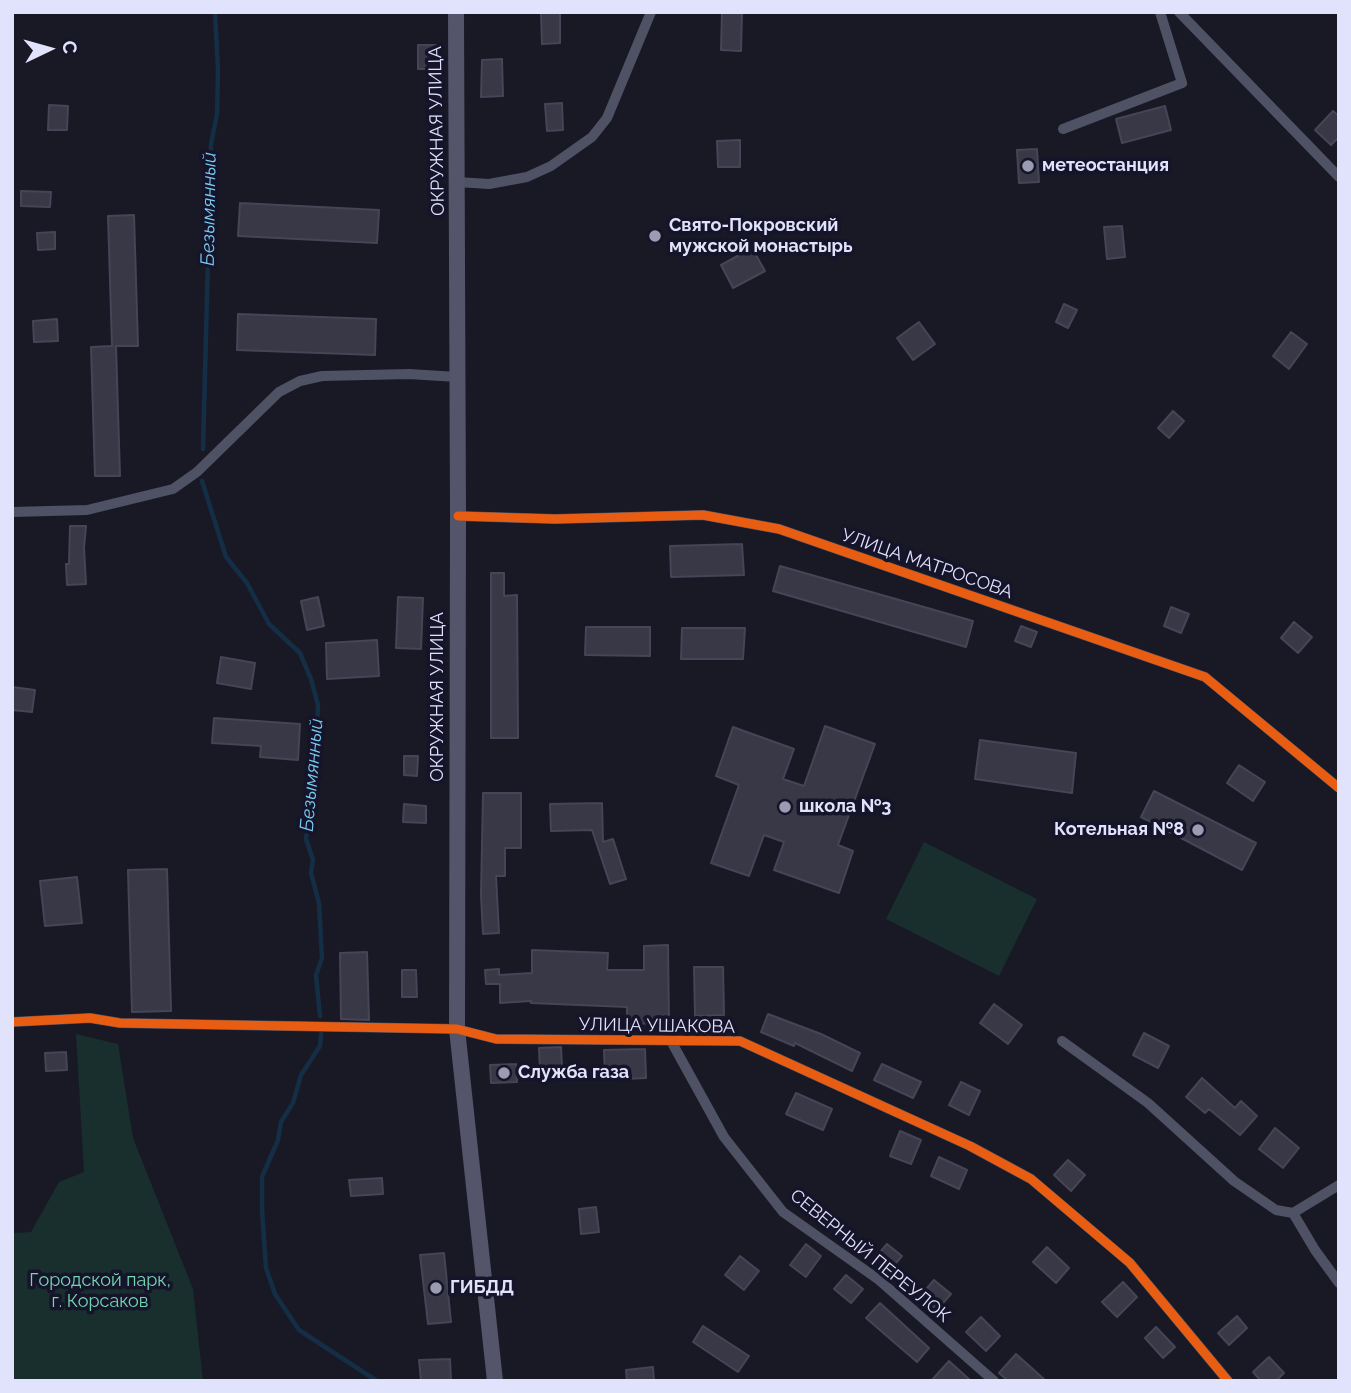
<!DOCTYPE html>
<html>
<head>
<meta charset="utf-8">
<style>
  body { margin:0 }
  #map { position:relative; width:1351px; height:1393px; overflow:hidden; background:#191925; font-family:Raleway,sans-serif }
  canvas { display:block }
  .frame { position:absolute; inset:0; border:14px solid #e1e2fc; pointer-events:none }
  .north { position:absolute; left:14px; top:14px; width:70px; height:70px; -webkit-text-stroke:5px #15142a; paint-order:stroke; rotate:85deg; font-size:19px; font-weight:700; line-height:28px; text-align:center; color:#e1e2fc }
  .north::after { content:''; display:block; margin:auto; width:24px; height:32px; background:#e1e2fc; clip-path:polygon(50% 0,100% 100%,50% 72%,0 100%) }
</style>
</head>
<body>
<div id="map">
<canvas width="1351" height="1393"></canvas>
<div class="frame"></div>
<div class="north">С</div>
</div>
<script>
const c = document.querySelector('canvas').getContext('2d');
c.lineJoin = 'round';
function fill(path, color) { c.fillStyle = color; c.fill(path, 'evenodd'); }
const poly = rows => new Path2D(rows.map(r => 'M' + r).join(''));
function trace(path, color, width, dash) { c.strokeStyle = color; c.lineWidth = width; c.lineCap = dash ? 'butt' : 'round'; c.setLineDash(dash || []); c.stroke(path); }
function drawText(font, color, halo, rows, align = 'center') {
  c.font = font + ' Raleway,sans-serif'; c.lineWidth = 7; c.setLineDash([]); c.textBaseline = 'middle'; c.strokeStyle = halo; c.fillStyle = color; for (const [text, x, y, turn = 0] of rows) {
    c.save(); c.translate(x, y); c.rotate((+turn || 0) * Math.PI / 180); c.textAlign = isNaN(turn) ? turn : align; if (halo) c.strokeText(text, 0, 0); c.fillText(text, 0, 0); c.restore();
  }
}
fill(poly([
  [924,842,1037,899,999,976,886,919],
  [76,1034,118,1044,133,1138,193,1289,203,1381,12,1381,12,1233,31,1232,59,1182,84,1172]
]), '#182f2d');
trace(poly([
  [203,449,211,144,217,114,218,70,215,12],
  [202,481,226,557,247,583,269,624,300,653,311,679,318,705,316,764,306,839,313,860,311,873,319,903,322,958,316,975,320,1016],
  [321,1034,320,1046,301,1075,293,1103,281,1122,278,1140,262,1177,262,1210,266,1268,275,1294,299,1330,377,1381]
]), '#142e46', 4.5);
const building = poly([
  [541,12,560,12,560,43,542,44,541,12],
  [722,12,742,12,741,51,721,50,722,12],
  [418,45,437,45,437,69,418,69,418,45],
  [502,59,503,96,481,97,482,60,502,59],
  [562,103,563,130,547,131,545,104,562,103],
  [49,105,68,106,67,130,48,130,49,105],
  [1165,106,1171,130,1122,143,1116,119,1165,106],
  [1333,111,1339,116,1339,137,1331,145,1315,130,1333,111],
  [740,140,740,167,718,167,717,141,740,140],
  [1037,149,1039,182,1019,183,1017,150,1037,149],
  [21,191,51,192,50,207,21,206,21,191],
  [240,203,379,210,377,243,238,236,240,203],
  [134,215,138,346,116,346,120,476,95,476,91,347,112,346,108,216,134,215],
  [1122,226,1125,257,1107,259,1104,227,1122,226],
  [55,232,55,249,38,250,37,233,55,232],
  [752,248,765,271,733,288,721,265,752,248],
  [1064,304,1077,310,1068,328,1056,322,1064,304],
  [238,314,376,319,375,355,237,350,238,314],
  [57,319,58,341,34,342,33,321,57,319],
  [919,322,935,344,913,360,897,338,919,322],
  [1291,332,1307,344,1289,369,1273,356,1291,332],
  [1173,411,1184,421,1169,438,1158,428,1173,411],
  [70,526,86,526,84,548,86,584,67,585,66,564,69,564,70,526],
  [742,544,744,575,671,577,670,546,742,544],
  [780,566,973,621,966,647,773,591,780,566],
  [491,573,504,573,504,596,517,595,518,738,491,738,491,573],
  [318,597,324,626,307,630,301,601,318,597],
  [398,597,423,598,421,649,396,648,398,597],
  [1171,607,1189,614,1181,633,1164,626,1171,607],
  [1294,622,1312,637,1298,653,1281,638,1294,622],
  [1021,626,1037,632,1031,647,1015,641,1021,626],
  [586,627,650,627,650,656,585,655,586,627],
  [682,628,745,628,743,659,681,659,682,628],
  [377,640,379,676,327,679,326,643,377,640],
  [221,657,255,663,251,689,217,683,221,657],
  [12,687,35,690,32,712,12,710,12,687],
  [214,718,300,724,298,760,260,757,261,746,212,743,214,718],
  [825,726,875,744,838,845,853,851,839,893,774,870,784,842,764,835,749,876,711,863,739,785,716,776,733,727,794,749,783,779,804,786,825,726],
  [980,740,1076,753,1072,793,975,779,980,740],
  [404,756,418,756,417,776,404,775,404,756],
  [1239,765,1265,782,1253,801,1227,783,1239,765],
  [1154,791,1256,843,1242,870,1141,817,1154,791],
  [483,793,521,793,521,848,505,848,505,876,496,876,499,933,483,934,481,895,483,793],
  [602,803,603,842,613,839,626,879,610,884,592,830,551,831,550,804,602,803],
  [404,804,426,806,426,823,403,822,404,804],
  [167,869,171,1011,132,1012,128,870,167,869],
  [77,877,82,923,45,926,40,881,77,877],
  [668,945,669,1023,627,1024,627,1007,531,1003,531,1001,500,1003,500,984,486,984,485,970,499,969,499,975,532,973,532,950,608,953,607,970,644,970,644,946,668,945],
  [367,952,369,1020,341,1019,340,953,367,952],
  [694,967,723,967,724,1015,695,1016,694,967],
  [402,970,416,970,417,997,402,997,402,970],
  [994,1004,1022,1025,1008,1044,980,1023,994,1004],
  [768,1014,821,1034,860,1053,852,1071,795,1043,794,1046,761,1032,768,1014],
  [1144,1033,1169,1046,1158,1068,1133,1055,1144,1033],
  [561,1047,562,1068,540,1070,539,1048,561,1047],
  [645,1049,646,1078,605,1080,604,1050,645,1049],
  [66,1052,67,1070,46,1071,45,1053,66,1052],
  [516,1064,517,1082,491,1083,490,1065,516,1064],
  [882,1064,921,1082,913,1098,874,1080,882,1064],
  [1202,1078,1235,1108,1241,1101,1257,1116,1240,1135,1209,1109,1205,1113,1186,1097,1202,1078],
  [961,1082,980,1091,969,1115,949,1105,961,1082],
  [796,1093,832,1109,823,1130,786,1114,796,1093],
  [1275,1128,1299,1148,1283,1168,1259,1149,1275,1128],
  [900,1131,921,1140,911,1164,890,1156,900,1131],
  [939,1157,967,1170,959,1189,931,1176,939,1157],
  [1068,1160,1085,1175,1071,1191,1054,1175,1068,1160],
  [382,1178,383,1194,351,1196,349,1180,382,1178],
  [596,1207,599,1232,581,1234,579,1209,596,1207],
  [806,1244,821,1256,806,1277,790,1265,806,1244],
  [887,1244,902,1256,888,1272,874,1259,887,1244],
  [1047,1247,1069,1268,1056,1283,1033,1262,1047,1247],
  [444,1253,451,1322,428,1324,420,1255,444,1253],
  [740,1256,759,1271,744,1290,725,1275,740,1256],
  [846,1275,863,1289,851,1303,834,1289,846,1275],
  [934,1280,951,1294,937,1310,921,1295,934,1280],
  [1123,1282,1137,1297,1117,1317,1102,1302,1123,1282],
  [880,1303,929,1348,917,1362,866,1318,880,1303],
  [1237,1316,1247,1328,1229,1345,1218,1333,1237,1316],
  [981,1317,1000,1336,986,1351,966,1332,981,1317],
  [703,1326,749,1356,738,1372,693,1342,703,1326],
  [1156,1327,1175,1347,1163,1358,1145,1338,1156,1327],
  [1016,1354,1035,1371,1046,1381,1008,1381,999,1373,1016,1354],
  [1269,1357,1284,1373,1276,1381,1261,1381,1253,1372,1269,1357],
  [450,1359,451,1381,421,1381,419,1360,450,1359],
  [949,1361,971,1381,931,1381,949,1361],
  [653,1367,654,1381,627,1381,626,1370,653,1367]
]);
fill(building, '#383846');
trace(building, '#454557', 2);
trace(poly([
  [1179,12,1339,177],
  [1063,129,1182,83,1160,12],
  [457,182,489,184,527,177,551,166,592,137,607,118,651,12],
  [12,512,87,510,173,489,197,472,279,392,300,381,322,376,409,374,457,377],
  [458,516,555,519,703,515,779,529,1205,677,1339,788],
  [12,1022,90,1018,120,1023,457,1029,496,1039,740,1041,970,1146,1031,1179,1130,1263,1228,1381],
  [671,1041,724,1137,783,1212,879,1280,994,1381],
  [1062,1041,1148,1103,1234,1181,1276,1210,1293,1213,1315,1250,1339,1283],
  [1293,1213,1339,1185]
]), '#4f5264', 10);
trace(poly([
  [456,12,458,516,457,1029,495,1381]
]), '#54556a', 16);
trace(poly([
  [458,516,555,519,703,515,779,529,1205,677,1339,788],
  [12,1022,90,1018,120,1023,457,1029,496,1039,740,1041,970,1146,1031,1179,1130,1263,1228,1381]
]), '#e95d12', 9);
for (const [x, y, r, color] of [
  [1028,166,7,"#9b9cb1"],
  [655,236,7,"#9b9cb1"],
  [785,807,7,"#9b9cb1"],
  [1198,830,7,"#9b9cb1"],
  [504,1073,7,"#9b9cb1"],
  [436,1288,7,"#9b9cb1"]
]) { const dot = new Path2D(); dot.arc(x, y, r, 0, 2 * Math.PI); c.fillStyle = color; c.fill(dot); trace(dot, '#15142a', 2.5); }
drawText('18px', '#e1e2fc', '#15142a', [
  ["ОКРУЖНАЯ УЛИЦА",437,131,-91],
  ["УЛИЦА МАТРОСОВА",927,564,19],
  ["ОКРУЖНАЯ УЛИЦА",438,697,-90],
  ["УЛИЦА УШАКОВА",657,1026,1],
  ["СЕВЕРНЫЙ ПЕРЕУЛОК",870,1256,39]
]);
drawText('bold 18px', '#e1e2fc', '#15142a', [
  ["метеостанция",1042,166],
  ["Свято-Покровский",669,226],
  ["мужской монастырь",669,247],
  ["школа №3",799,807],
  ["Котельная №8",1184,830,"right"],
  ["Служба газа",518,1073],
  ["ГИБДД",450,1288]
], 'left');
drawText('18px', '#73d6ae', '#15142a', [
  ["Городской парк,",100,1281],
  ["г. Корсаков",100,1302]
]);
drawText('italic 19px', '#79ccf1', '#15142a', [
  ["Безымянный",209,209,-89],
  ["Безымянный",312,775,-85]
]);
</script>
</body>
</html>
